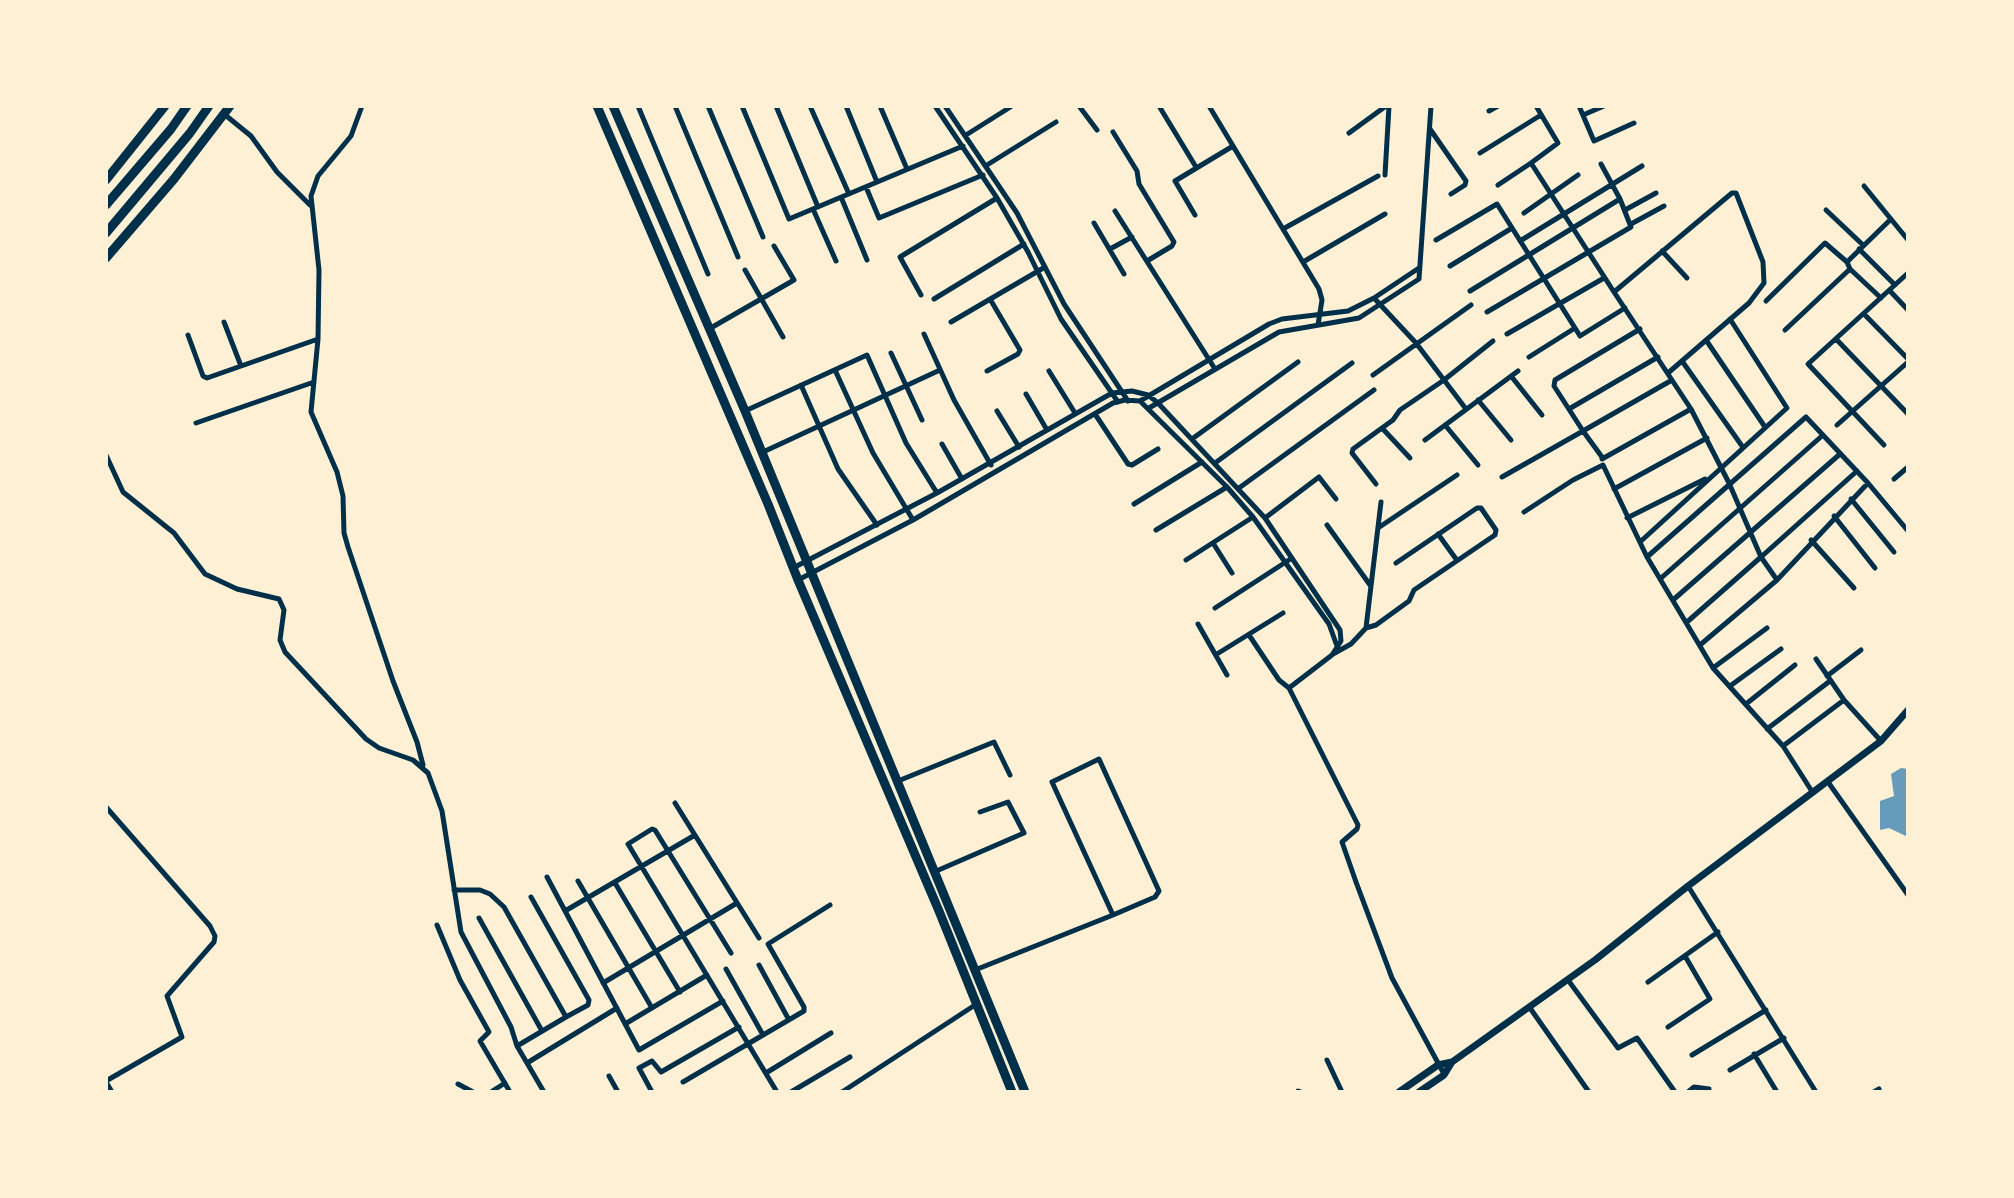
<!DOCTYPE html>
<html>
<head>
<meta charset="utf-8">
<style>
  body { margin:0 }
  #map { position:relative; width:2014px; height:1198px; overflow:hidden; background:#fdf0d5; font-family:Rubik,sans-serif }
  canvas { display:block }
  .frame { position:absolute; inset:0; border:108px solid #fdf0d5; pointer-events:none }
</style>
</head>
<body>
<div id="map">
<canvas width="2014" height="1198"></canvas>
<div class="frame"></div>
</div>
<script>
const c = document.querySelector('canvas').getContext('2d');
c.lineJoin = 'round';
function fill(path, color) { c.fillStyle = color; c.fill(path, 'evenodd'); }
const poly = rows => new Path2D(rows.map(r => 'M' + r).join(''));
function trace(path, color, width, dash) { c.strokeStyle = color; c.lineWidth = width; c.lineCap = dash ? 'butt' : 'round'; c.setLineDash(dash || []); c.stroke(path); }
fill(poly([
  [1901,768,1908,769,1908,837,1889,828,1880,830,1880,801,1894,796,1891,774]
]), '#669bbc');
trace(poly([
  [362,106,351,136,318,176,311,196,319,270,318,339,311,412,337,472,343,496,344,533,348,547,393,681,417,742,423,765],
  [638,106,708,274],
  [675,106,738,257],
  [708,106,763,237],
  [742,106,789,219,963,146],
  [776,106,818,207],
  [810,106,849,194],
  [846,106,877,182],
  [880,106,907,169],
  [935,106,997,198,1028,252,1061,319,1118,402],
  [945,106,1017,213,1064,304,1128,401],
  [1079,106,1097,130],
  [1159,106,1196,167],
  [1209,106,1319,289,1322,300,1318,325],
  [1536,106,1558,143,1531,163,1614,292],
  [1579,106,1594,141,1634,123],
  [1489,111,1498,106],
  [224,114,251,136,277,172,310,205],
  [1583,115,1604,106],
  [1430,129,1466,181,1465,185,1451,194],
  [1113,132,1137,171,1139,184,1174,242,1172,246,1147,261],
  [1349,133,1386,106],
  [966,135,1012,106],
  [1480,153,1541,115],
  [1601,164,1620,199],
  [987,165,1056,122],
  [1385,175,1389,106],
  [1498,185,1531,163],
  [1864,186,1908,240],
  [866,187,879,218,983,175],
  [841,197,867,260],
  [813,209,836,261],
  [1625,210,1656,193],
  [1826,210,1863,245],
  [1115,211,1215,369],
  [1524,213,1578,175],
  [1195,215,1175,181,1233,146],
  [1094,223,1124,274],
  [1631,224,1664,206],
  [1283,229,1378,176],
  [1436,240,1497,204,1575,328],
  [1520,241,1642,166],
  [1110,249,1132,237],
  [1859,249,1895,285],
  [1662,251,1687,278],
  [1303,262,1385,214],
  [1450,266,1512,228],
  [1850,269,1881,298],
  [745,270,783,337],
  [1470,291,1620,199,1631,227,1487,312],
  [1890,291,1908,310],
  [921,295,900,257,997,198],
  [1374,298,1416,343,1466,409],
  [934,299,1024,244],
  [1766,301,1825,243,1847,262],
  [1864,314,1908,359],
  [224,322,241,366],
  [951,322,1045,267],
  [709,329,794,280,774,246],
  [1785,330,1850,269,1847,262,1891,219],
  [924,334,954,400,991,465],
  [1507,334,1604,278],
  [188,335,203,376,207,378,318,339],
  [1836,339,1908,414],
  [1706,340,1765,427],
  [891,353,922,420],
  [1529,357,1575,328,1580,336,1625,308],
  [1682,361,1742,446],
  [835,370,873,453,913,520],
  [987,371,1018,354,1020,350,990,299],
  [1049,371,1075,413],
  [1668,373,1749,303,1764,283,1763,262,1736,193,1732,193,1614,292,1691,409,1729,483,1761,557,1687,622],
  [1373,375,1471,305],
  [1511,376,1542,415],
  [801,385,838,469,877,525],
  [1026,394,1047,430],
  [1478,400,1511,440],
  [1140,401,1269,324,1282,319,1348,311,1374,298,1419,268],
  [1149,408,1279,332,1359,318,1419,279,1431,106],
  [1569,409,1658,357],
  [745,411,867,355,906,443,937,493],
  [997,411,1019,447],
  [1095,414,1128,464,1132,465,1158,449],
  [196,423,314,382],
  [1445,425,1478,465],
  [1837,425,1908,362],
  [1382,428,1410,458],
  [1192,439,1298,362],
  [1425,440,1518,371],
  [942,444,962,479],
  [1884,445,1808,364,1908,273],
  [763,452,940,370],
  [106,455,123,492,174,533,205,574,237,589,279,599,284,610,280,640,285,652,366,739,379,748,413,760,428,773,442,811,461,932,511,1027,517,1046,544,1092],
  [1602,457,1583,431,1672,380],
  [1602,459,1691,409],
  [1215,463,1352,363],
  [1502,477,1583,431,1554,386,1555,380,1640,329],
  [1894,479,1908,467],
  [1376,484,1352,453,1353,449,1393,420,1400,410,1444,380,1493,341],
  [1239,488,1374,390],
  [1614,489,1707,438],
  [1851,499,1894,552],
  [1134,504,1202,462],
  [1524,512,1573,480,1603,465,1647,557,1713,668,1783,746,1813,793],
  [1834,516,1875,568],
  [1265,518,1319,477,1336,499],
  [1627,518,1705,479],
  [1327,525,1370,585],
  [1378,528,1457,475],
  [1156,530,1227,487],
  [1438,534,1456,559],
  [1811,540,1854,588],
  [1640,542,1787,408,1730,319],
  [1213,543,1232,573],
  [1647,557,1806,417,1868,483,1908,531],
  [1186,560,1253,517],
  [793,568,937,493,1112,393,1132,391,1148,395,1158,403,1265,518,1340,630,1341,641,1332,655,1289,688,1358,825,1357,829,1342,842,1356,882,1392,978,1444,1074],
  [1660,579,1823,435],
  [798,580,913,520,1113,403,1125,400,1140,401,1227,487,1253,517,1329,624,1337,646],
  [1777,580,1761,557,1857,471],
  [1673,600,1840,454],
  [1215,608,1292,558],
  [1198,624,1227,675],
  [1366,628,1376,625,1409,601,1414,590,1495,535,1496,530,1481,508,1477,508,1396,563],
  [1249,635,1279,680,1289,688],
  [1700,645,1777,580,1868,483],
  [1217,654,1283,613],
  [1333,654,1351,644,1366,628,1381,502],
  [1816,659,1844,700,1881,741],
  [1713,668,1767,628],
  [1827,676,1861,650],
  [1730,686,1781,649],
  [1746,704,1795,665],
  [1767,729,1830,681],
  [1783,746,1844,700],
  [898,781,994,742,1010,775],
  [1828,782,1908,895],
  [675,803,759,938],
  [106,807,210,926,215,936,214,942,167,996,182,1037,106,1081],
  [934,872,1024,833,1008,802,980,812],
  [547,877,639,1050,723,1001],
  [578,881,652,1008],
  [615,883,680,992],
  [1688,886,1816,1092],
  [454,890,480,890,490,894,504,907,566,1017,517,1046],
  [531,897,589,1000,588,1005,566,1017],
  [565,911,695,835],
  [479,918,542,1031],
  [437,925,460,980,489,1032,480,1041,510,1092],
  [731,953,655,830,652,829,628,844,777,1092],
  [759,965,789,1020],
  [726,969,763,1035],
  [975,970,1113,915,1052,782,1099,759,1159,891,1155,897,1113,915],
  [1568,980,1618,1048,1637,1038,1675,1092],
  [1648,982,1718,932],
  [603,983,737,903],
  [1530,1008,1589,1092],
  [625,1024,707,975],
  [1668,1027,1710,999,1685,956],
  [1754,1054,1777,1092],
  [1692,1055,1766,1010],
  [1327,1060,1342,1092],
  [527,1063,617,1008],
  [1730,1070,1784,1038],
  [766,1073,831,1033],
  [609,1076,618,1092],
  [106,1082,112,1092],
  [683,1082,804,1011,804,1007,768,944,830,905],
  [458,1084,473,1092],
  [1298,1091,1301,1092],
  [491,1092,505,1083],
  [652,1092,639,1068,652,1061,661,1072,739,1027],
  [791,1092,850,1057],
  [842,1092,975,1005],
  [1688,1092,1694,1087,1709,1089],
  [1874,1092,1879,1089]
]), '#003049', 5);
trace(poly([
  [1399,1092,1438,1065,1452,1062,1595,960,1688,886,1881,741,1908,710],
  [1419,1092,1444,1075,1452,1062]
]), '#003049', 7);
trace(poly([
  [597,106,768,504,798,580,939,911,1012,1092],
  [613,106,745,411,1025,1092],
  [106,180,165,106],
  [106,205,171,129,187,106],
  [106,233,190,133,209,106],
  [106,258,174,179,230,106]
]), '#003049', 9);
</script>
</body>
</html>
